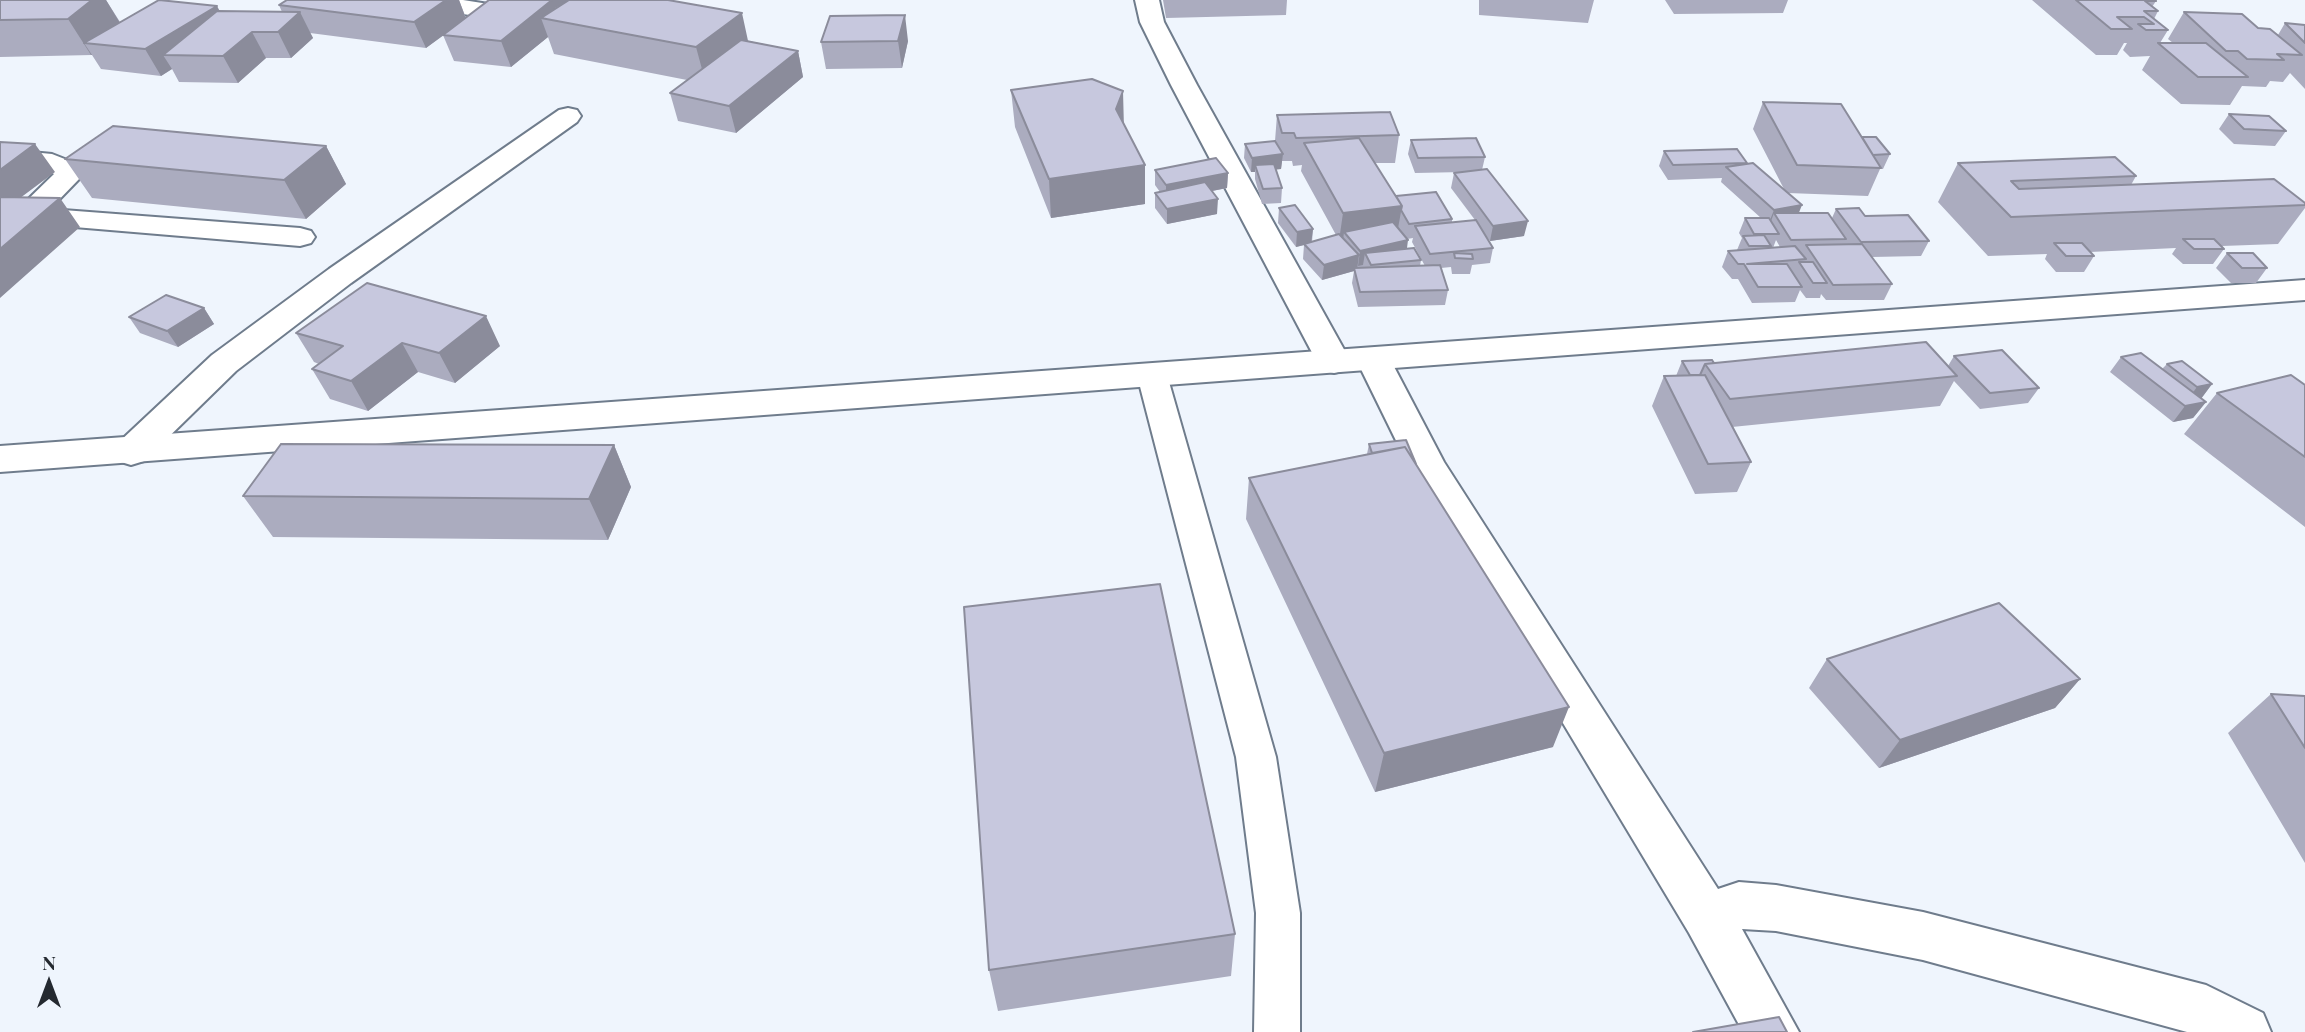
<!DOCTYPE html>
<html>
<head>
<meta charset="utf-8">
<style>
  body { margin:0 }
  #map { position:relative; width:2305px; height:1032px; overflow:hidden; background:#eff5fd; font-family:"Playfair Display",serif }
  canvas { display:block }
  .north { position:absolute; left:14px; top:948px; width:70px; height:70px; -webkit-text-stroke:5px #eff5fd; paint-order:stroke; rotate:0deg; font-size:19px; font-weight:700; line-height:28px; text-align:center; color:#242930 }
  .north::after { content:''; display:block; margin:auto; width:24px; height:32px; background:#242930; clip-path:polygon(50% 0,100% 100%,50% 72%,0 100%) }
</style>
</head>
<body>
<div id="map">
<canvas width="2305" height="1032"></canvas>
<div class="north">N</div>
</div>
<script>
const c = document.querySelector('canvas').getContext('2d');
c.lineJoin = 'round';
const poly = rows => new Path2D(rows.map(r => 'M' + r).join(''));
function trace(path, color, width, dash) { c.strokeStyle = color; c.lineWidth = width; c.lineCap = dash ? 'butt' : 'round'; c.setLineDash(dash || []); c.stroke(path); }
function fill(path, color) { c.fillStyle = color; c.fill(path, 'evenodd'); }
const service = poly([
  [1152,365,1162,368,1167,375,1276,757,1300,913,1300,1032,1254,1032,1256,913,1236,757,1137,375,1142,368,1152,365]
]);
const minor = poly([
  [406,0,463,0,527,10,535,12,539,17,535,22,527,24,418,7,410,5,406,0],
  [1135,0,1159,0,1164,22,1197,85,1351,362,1346,370,1334,373,1322,370,1317,362,1171,85,1140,22,1135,0],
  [568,108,577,110,581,116,577,122,351,283,236,371,144,461,131,465,118,461,113,452,118,443,212,355,329,269,559,110,568,108],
  [0,149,52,154,80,165,84,171,82,176,50,209,300,228,311,231,315,237,311,243,300,246,27,223,15,212,54,174,46,170,0,165,0,149],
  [1373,348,1385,351,1390,359,1444,462,1718,889,1739,882,1776,885,1923,912,2206,985,2263,1013,2271,1032,2187,1032,1923,960,1776,931,1742,929,1799,1032,1743,1032,1689,933,1408,465,1356,359,1361,351,1373,348]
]);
const tertiary = poly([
  [2305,280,2305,300,0,472,0,446,2305,280]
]);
trace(service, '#6f7c8c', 4);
trace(minor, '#6f7c8c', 4);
trace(tertiary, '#6f7c8c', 4);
fill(service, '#fff');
fill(minor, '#fff');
fill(tertiary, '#fff');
fill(poly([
  [0,0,106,0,120,22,220,11,282,12,279,5,287,0,459,0,466,18,489,0,668,0,749,41,798,51,803,77,736,133,678,121,670,93,687,80,554,54,548,37,511,67,454,61,443,35,426,48,310,33,313,38,291,58,266,58,238,83,179,82,172,69,161,76,101,69,92,55,0,57],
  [1163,0,1287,0,1286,15,1166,18],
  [1479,0,1594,0,1588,23,1479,15],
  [1665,0,1788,0,1783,13,1674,14],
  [2032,0,2154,0,2156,1,2152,7,2158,11,2154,19,2168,30,2160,43,2173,43,2168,39,2184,12,2258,28,2278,35,2285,23,2305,25,2305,89,2290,73,2283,82,2270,81,2266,87,2242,86,2230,105,2181,104,2142,70,2150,56,2130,57,2123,50,2127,43,2124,43,2117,55,2096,55],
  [908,41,902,68,826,69,821,42],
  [1011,90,1145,204,1051,218,1015,127],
  [1763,102,1862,137,1890,154,1883,169,1880,169,1868,196,1788,193,1799,213,1832,218,1836,209,1865,216,1929,241,1921,256,1872,257,1892,284,1884,300,1826,300,1821,294,1820,298,1806,298,1800,290,1795,302,1752,303,1738,279,1732,279,1722,267,1728,251,1737,250,1742,238,1739,233,1745,218,1761,218,1721,182,1722,178,1668,180,1659,166,1664,151,1737,149,1746,164,1784,189,1753,129],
  [1776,240,1780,247,1773,248],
  [2229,114,2286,131,2275,146,2234,144,2219,129],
  [1277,115,1399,135,1395,163,1375,163,1396,196,1452,219,1452,223,1475,220,1451,188,1454,173,1464,172,1415,173,1408,154,1411,140,1485,157,1482,170,1524,236,1490,241,1482,231,1493,248,1490,263,1472,265,1470,274,1452,274,1451,267,1441,268,1448,290,1445,305,1358,307,1352,283,1354,271,1322,280,1303,259,1304,245,1296,247,1278,223,1279,208,1313,229,1312,242,1336,235,1301,171,1302,165,1293,166,1292,161,1282,161,1281,169,1276,169,1282,188,1281,203,1262,204,1255,179,1255,172,1251,172,1244,158,1245,144,1275,141],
  [1413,238,1412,242,1425,266,1420,266,1421,260,1407,249,1407,239],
  [326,146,346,184,306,219,92,198,65,159],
  [1958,163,2136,176,2131,185,2305,203,2305,208,2278,244,2222,246,2224,249,2213,264,2183,264,2172,254,2176,248,2090,252,2094,256,2084,272,2056,272,2045,259,2047,254,1988,256,1938,202],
  [1155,170,1228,173,1227,188,1212,191,1217,214,1167,224,1155,208,1155,193,1160,192,1155,185],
  [2227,253,2267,268,2256,283,2231,283,2216,268],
  [204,308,214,324,178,347,140,333,129,317],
  [296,333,500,346,455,383,418,372,368,411,330,399,312,369,319,364,314,362],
  [1954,356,2039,388,2028,403,1980,409,1954,381,1940,406,1732,427,1751,462,1737,492,1695,494,1652,406,1664,376,1676,376,1682,361,1714,363,1948,366],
  [2121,357,2162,369,2167,364,2212,384,2201,399,2206,402,2193,418,2173,422,2110,372],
  [2305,385,2305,527,2184,434,2217,393],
  [1369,444,1416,464,1553,747,1375,792,1246,519,1249,478,1367,454],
  [614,445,631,487,608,540,273,537,243,496],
  [1827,659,2080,679,2055,708,1879,768,1809,688],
  [2271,694,2305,696,2305,863,2228,733],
  [1235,934,1231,976,998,1011,989,970]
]), '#abacbf');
fill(poly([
  [92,0,106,0,123,28,84,43,92,55,91,55,68,19],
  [446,0,459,0,466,19,426,48,414,22],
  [548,0,570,0,555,8,560,21,541,18,548,37,511,67,501,41],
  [217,6,231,32,163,55,172,69,161,76,145,49],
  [300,12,313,38,291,58,278,32],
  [742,13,750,50,706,84,696,47],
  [905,15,908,41,902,68,898,41],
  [252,32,266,58,238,83,223,56],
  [798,51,803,77,736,133,729,106],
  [1123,91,1124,129,1116,109],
  [35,144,55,172,4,210,0,205,0,170],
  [326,146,346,184,306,219,284,180],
  [1283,154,1281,169,1258,172,1255,165,1255,172,1251,172,1252,158],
  [1145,165,1145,204,1051,218,1049,179],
  [1228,173,1227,188,1166,200,1166,185],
  [60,198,80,227,0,298,0,249],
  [1218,199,1217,214,1167,224,1167,209],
  [1802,205,1796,220,1774,213,1770,224,1768,225,1774,210],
  [1402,206,1397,234,1344,232,1343,241,1339,241,1343,213],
  [1528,221,1524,236,1490,241,1493,226],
  [1313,229,1311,244,1304,244,1304,245,1296,247,1297,232],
  [1408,240,1406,256,1365,253,1363,265,1358,266,1360,251],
  [1359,255,1357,270,1354,268,1354,271,1322,280,1324,265],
  [204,308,214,324,178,347,167,331],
  [486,316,500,346,455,383,439,353],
  [402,343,418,372,368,411,351,381],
  [2212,384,2200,400,2185,403,2197,387],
  [2206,402,2193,418,2173,422,2185,406],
  [614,445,631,487,608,540,589,499],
  [2080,679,2055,708,1879,768,1900,740],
  [1569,707,1553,747,1375,792,1384,753]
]), '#8b8c9b');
const building = poly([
  [0,0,92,0,68,19,0,20,0,0],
  [159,0,217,6,145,49,84,43,159,0],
  [287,0,446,0,414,22,279,5,287,0],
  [489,0,552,0,501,41,443,35,489,0],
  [569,0,668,0,742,13,696,47,541,18,569,0],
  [2076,0,2154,0,2156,1,2145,1,2158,11,2144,11,2168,30,2146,30,2138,24,2154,24,2144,17,2117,17,2132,29,2111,29,2076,0],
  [217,11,300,12,278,32,252,32,223,56,163,55,217,11],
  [2184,12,2242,14,2258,28,2270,29,2302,55,2277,54,2284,60,2247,59,2238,51,2226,51,2184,12],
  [905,15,898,41,821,42,830,16,905,15],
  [2285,23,2305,25,2305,43,2285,23],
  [741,40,798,51,729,106,670,93,741,40],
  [2158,43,2206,43,2248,77,2198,77,2158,43],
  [1092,79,1123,91,1116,109,1145,165,1049,179,1011,90,1092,79],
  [1763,102,1841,104,1881,168,1797,165,1763,102],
  [1390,112,1399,135,1296,138,1294,133,1282,133,1277,115,1390,112],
  [2229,114,2269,116,2286,131,2244,129,2229,114],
  [113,126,326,146,284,180,65,159,113,126],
  [1862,137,1876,137,1890,154,1873,155,1862,137],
  [1359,138,1402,206,1343,213,1304,143,1359,138],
  [1476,138,1485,157,1418,158,1411,140,1476,138],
  [1275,141,1283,154,1252,158,1245,144,1275,141],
  [0,142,35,144,0,170,0,142],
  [1737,149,1747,163,1673,165,1664,151,1737,149],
  [2115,157,2136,176,2011,181,2019,189,2274,179,2305,203,2305,205,2011,217,1958,163,2115,157],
  [1216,158,1228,173,1166,185,1155,170,1216,158],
  [1753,163,1802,205,1774,210,1726,167,1753,163],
  [1274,164,1282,188,1263,189,1255,165,1274,164],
  [1487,169,1528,221,1493,226,1454,173,1487,169],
  [1205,182,1218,199,1167,209,1155,193,1205,182],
  [1436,192,1452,219,1409,224,1401,210,1402,206,1396,196,1436,192],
  [0,197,60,198,0,249,0,197],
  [1295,205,1313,229,1297,232,1279,208,1295,205],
  [1859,208,1865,216,1908,215,1929,241,1861,242,1836,209,1859,208],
  [1774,213,1828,213,1846,239,1791,240,1774,213],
  [1745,218,1769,218,1779,234,1754,234,1745,218],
  [1476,220,1493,248,1430,254,1415,226,1476,220],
  [1393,222,1408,240,1360,251,1344,232,1393,222],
  [1339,234,1359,255,1324,265,1304,244,1339,234],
  [1764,235,1771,246,1749,246,1743,236,1764,235],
  [2183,239,2214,239,2224,249,2194,249,2183,239],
  [2054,243,2082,243,2094,256,2066,256,2054,243],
  [1862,244,1892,284,1833,285,1806,245,1862,244],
  [1795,246,1806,259,1747,264,1787,264,1802,287,1758,287,1744,264,1738,264,1728,251,1795,246],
  [1414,248,1421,260,1371,265,1365,253,1414,248],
  [1454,253,1472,254,1473,259,1455,258,1454,253],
  [2227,253,2253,253,2267,268,2242,268,2227,253],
  [1799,262,1813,262,1827,283,1813,283,1799,262],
  [1440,265,1448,290,1360,292,1354,268,1440,265],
  [367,283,486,316,439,353,402,343,351,381,312,369,343,346,296,333,367,283],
  [166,295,204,308,167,331,129,317,166,295],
  [1926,342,1957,376,1730,399,1705,364,1926,342],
  [2002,350,2039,388,1990,393,1954,356,2002,350],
  [2141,353,2206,402,2185,406,2121,357,2141,353],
  [1712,360,1714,363,1705,364,1700,375,1690,375,1682,361,1712,360],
  [2182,361,2212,384,2197,387,2167,364,2182,361],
  [1705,375,1751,462,1708,464,1664,376,1705,375],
  [2291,375,2305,385,2305,457,2217,393,2291,375],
  [1406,440,1416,464,1405,447,1372,453,1369,444,1406,440],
  [281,444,614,445,589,499,243,496,281,444],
  [1405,447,1569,707,1384,753,1249,478,1405,447],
  [1160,584,1235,934,989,970,964,607,1160,584],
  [1999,603,2080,679,1900,740,1827,659,1999,603],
  [2271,694,2305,696,2305,748,2271,694],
  [1779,1017,1787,1032,1693,1032,1779,1017]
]);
fill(building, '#c7c8de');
trace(building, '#8b8c9b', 2);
</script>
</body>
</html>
